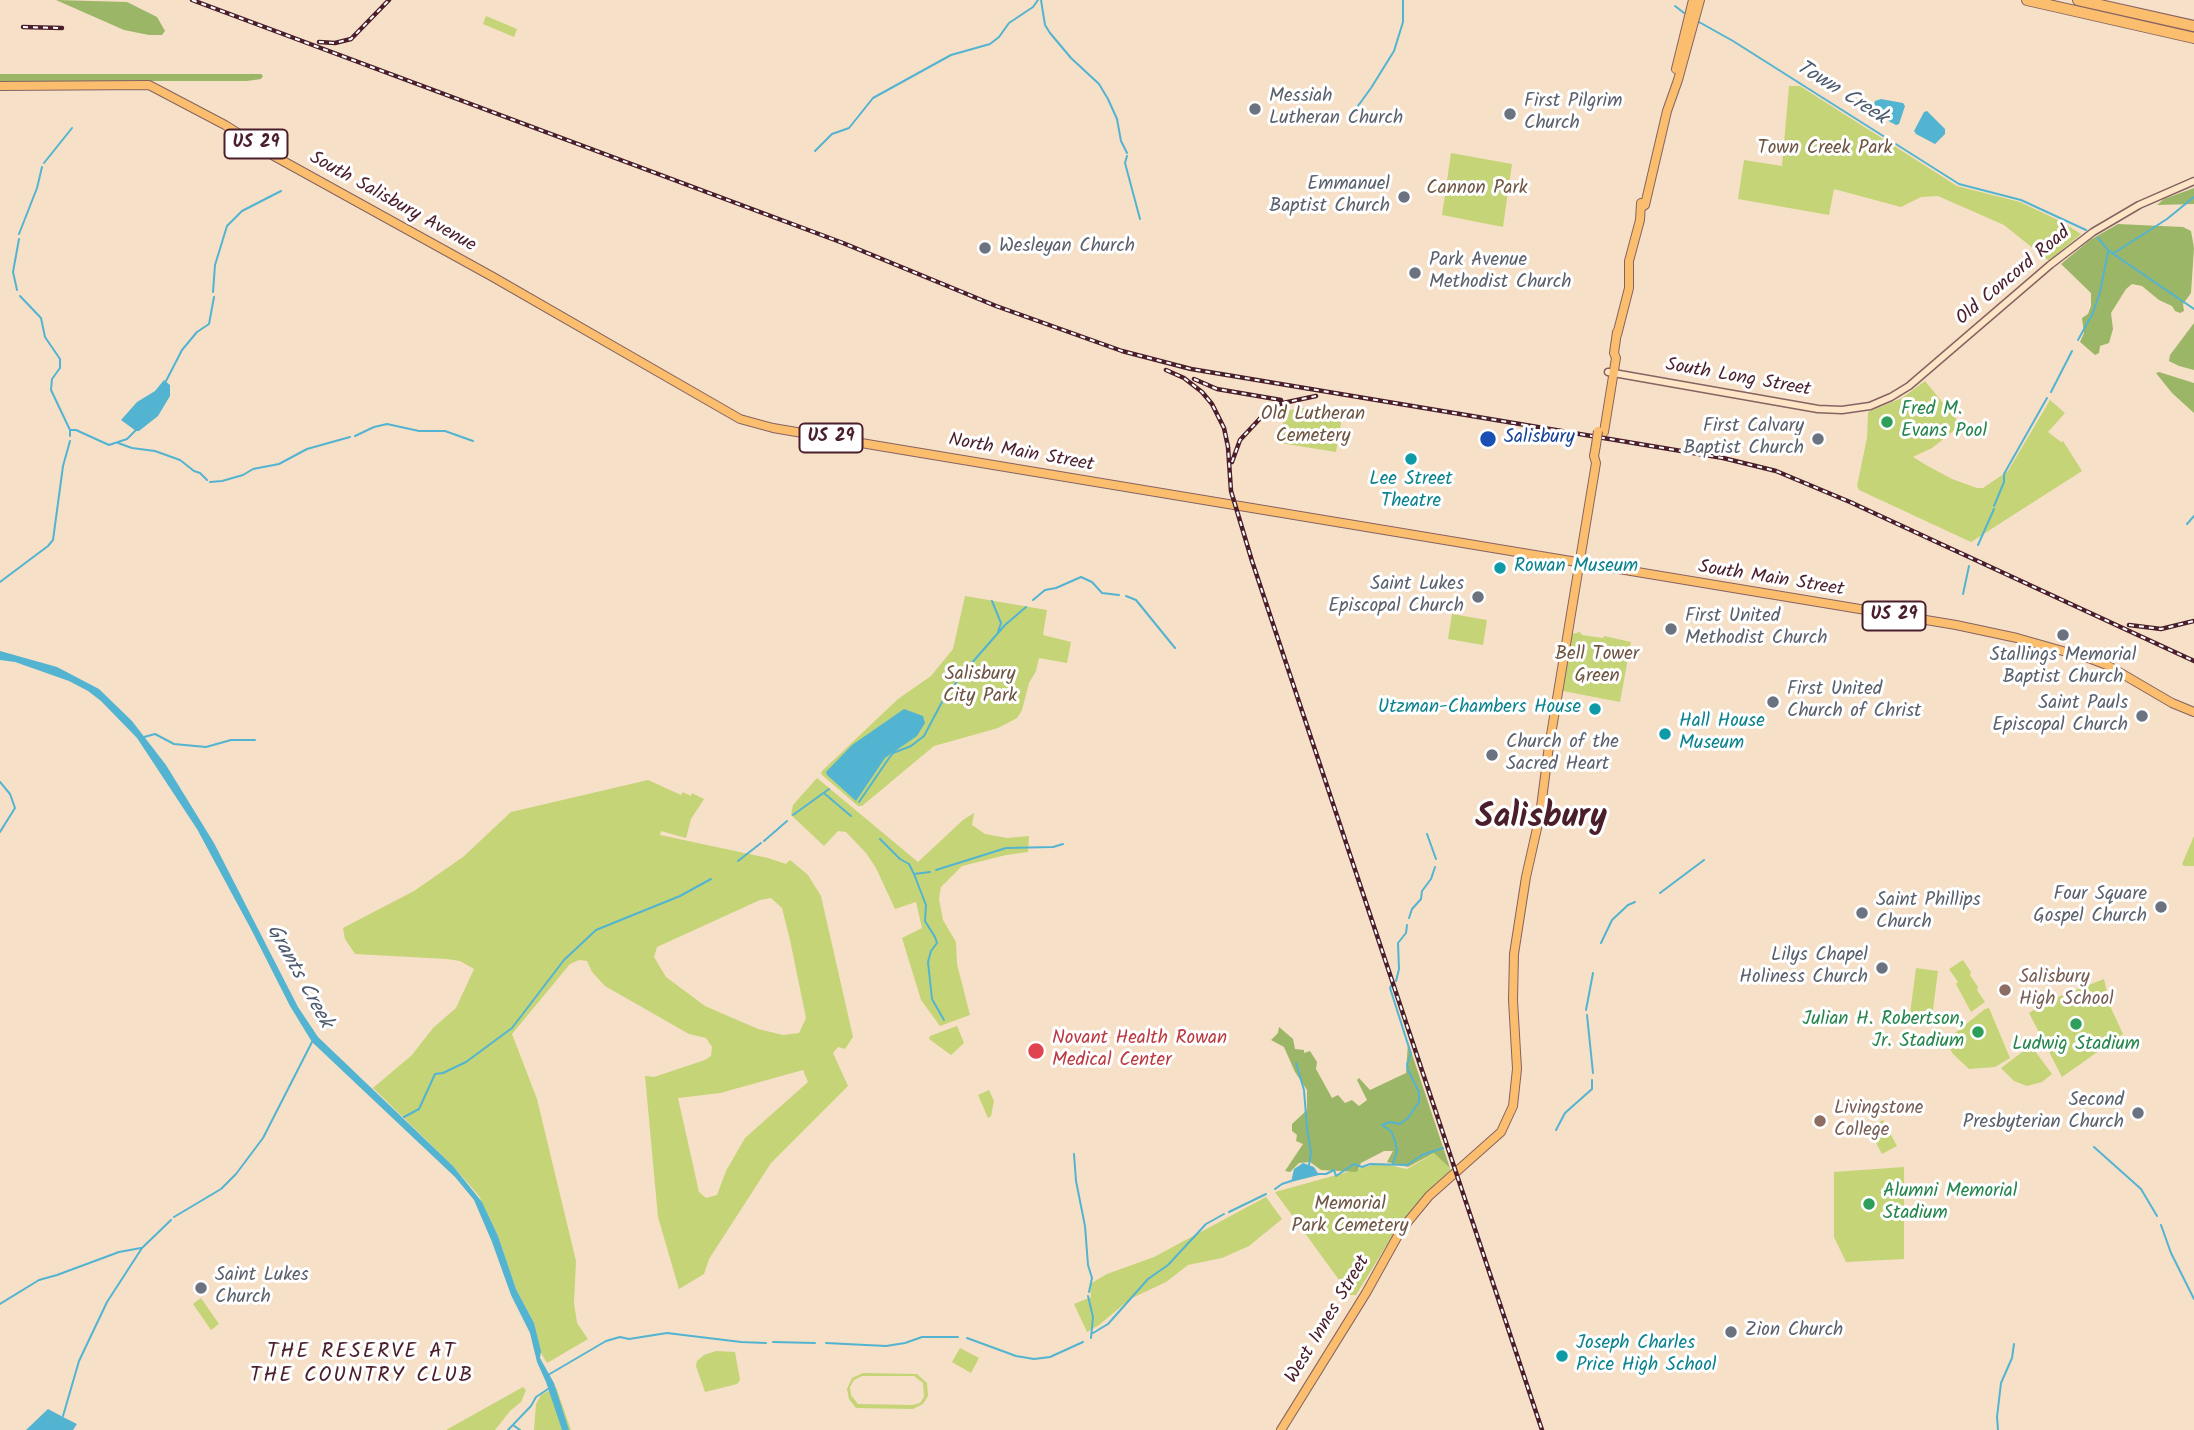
<!DOCTYPE html>
<html>
<head>
<meta charset="utf-8">
<style>
  body { margin:0 }
  canvas { display:block; background:#f6e0c7 }
</style>
</head>
<body>
<canvas width="2194" height="1430"></canvas>
<script>
const c = document.querySelector('canvas').getContext('2d');
c.lineJoin = 'round';
function fill(path, color) { c.fillStyle = color; c.fill(path, 'evenodd'); }
const poly = rows => new Path2D(rows.map(r => 'M' + r).join(''));
function trace(path, color, width, dash) { c.strokeStyle = color; c.lineWidth = width; c.lineCap = dash ? 'butt' : 'round'; c.setLineDash(dash || []); c.stroke(path); }
function drawText(font, color, halo, rows, align = 'center') {
  c.font = font + ' Kalam,sans-serif'; c.lineWidth = 6; c.setLineDash([]); c.textBaseline = 'middle'; c.strokeStyle = halo; c.fillStyle = color; for (const [text, x, y, turn = 0] of rows) {
    c.save(); c.translate(x, y); c.rotate((+turn || 0) * Math.PI / 180); c.textAlign = isNaN(turn) ? turn : align; if (halo) c.strokeText(text, 0, 0); c.fillText(text, 0, 0); c.restore();
  }
}
fill(poly([
  [486,16,517,29,514,37,483,24],
  [1789,86,1800,86,1957,186,2020,202,2060,221,2081,234,2049,261,2004,225,1938,196,1921,197,1901,207,1834,189,1829,215,1738,199,1744,160,1782,166],
  [1451,153,1512,164,1503,227,1442,215],
  [1925,381,1961,425,1932,448,1913,457,1926,465,1952,479,1977,488,1983,488,2008,471,2050,400,2065,413,2048,432,2061,442,2063,441,2082,471,1971,542,1859,490,1857,486,1867,438,1868,412,1902,398],
  [1314,406,1339,409,1343,412,1336,452,1280,443,1285,411],
  [965,596,1047,610,1043,635,1071,642,1067,663,1039,658,1036,671,1029,683,1022,710,1017,718,998,728,934,746,862,806,858,806,821,774,822,771,898,699,931,676,953,649],
  [1452,614,1487,620,1483,645,1448,639],
  [1580,632,1582,635,1603,638,1604,636,1631,642,1620,702,1563,691,1572,634],
  [817,778,918,862,963,820,974,813,972,825,985,834,1007,838,1029,836,1028,852,1006,855,962,866,941,887,939,899,943,920,956,942,957,964,970,1015,940,1026,921,1000,902,938,922,928,916,902,895,909,876,868,866,853,846,832,838,831,824,846,791,815,793,805],
  [648,780,681,795,683,792,691,796,692,793,704,799,691,819,686,838,661,831,660,835,768,858,786,864,790,860,808,875,821,896,853,1037,845,1049,838,1047,833,1053,848,1086,771,1163,709,1259,704,1274,679,1289,658,1217,645,1076,654,1077,705,1060,711,1056,712,1047,706,1038,689,1034,605,986,592,972,587,961,579,960,570,964,512,1034,537,1099,576,1261,574,1303,577,1323,588,1339,547,1363,541,1353,534,1323,515,1287,498,1236,479,1196,453,1166,373,1088,412,1055,433,1028,456,1008,474,969,460,961,447,959,355,954,345,939,343,928,414,891,463,857,511,812],
  [771,898,782,908,790,940,806,1018,799,1033,783,1035,758,1029,705,1006,666,977,654,957,657,947,760,900],
  [803,1070,808,1082,745,1138,726,1171,717,1195,706,1198,699,1192,678,1098,720,1093],
  [2194,836,2194,866,2184,866,2182,864],
  [1963,960,1971,972,1970,975,1978,987,1977,990,1985,1002,1971,1012,1956,984,1958,982,1949,969],
  [1916,968,1938,971,1932,1017,1910,1014],
  [2104,979,2110,1006,2123,1034,2062,1077,2029,1013,2045,1002],
  [1989,1008,2010,1058,1995,1067,1969,1069,1953,1054,1945,1041,1985,1009],
  [957,1026,964,1043,951,1055,929,1039,930,1036],
  [2029,1047,2032,1047,2052,1074,2042,1082,2027,1086,2014,1081,2001,1068],
  [989,1090,994,1101,991,1116,988,1118,978,1095],
  [1883,1120,1897,1146,1882,1154,1868,1128],
  [1438,1151,1451,1170,1427,1192,1399,1225,1356,1295,1350,1295,1275,1192,1380,1163,1407,1169],
  [1904,1167,1904,1259,1846,1262,1834,1237,1834,1172],
  [1266,1197,1282,1219,1249,1246,1222,1258,1188,1265,1166,1282,1130,1299,1099,1325,1087,1332,1074,1304,1091,1297,1090,1284,1107,1274,1154,1257],
  [201,1298,219,1324,211,1330,193,1304],
  [960,1348,979,1358,971,1373,952,1362],
  [716,1351,735,1352,740,1380,737,1384,705,1392,696,1366,697,1361,704,1355],
  [863,1373,917,1374,927,1383,928,1396,923,1404,913,1409,856,1408,849,1399,847,1389,852,1378],
  [862,1376,914,1376,923,1383,924,1397,920,1403,912,1405,858,1404,851,1395,850,1387,854,1380],
  [523,1387,526,1390,521,1402,510,1411,495,1430,446,1430],
  [556,1387,571,1430,534,1430,536,1404,541,1395]
]), '#c5d477');
fill(poly([
  [56,0,127,2,157,17,165,31,162,35,149,35,124,30],
  [0,74,261,74,263,76,261,79,247,81,0,81],
  [2194,188,2194,204,2157,205,2164,199],
  [2118,224,2183,227,2191,231,2194,248,2191,293,2183,304,2184,311,2180,313,2175,311,2172,306,2159,300,2142,286,2132,284,2126,289,2111,313,2113,329,2109,343,2100,346,2099,353,2095,355,2080,342,2084,333,2082,318,2088,314,2091,306,2091,293,2061,264,2090,240],
  [2194,323,2194,370,2179,366,2169,361,2170,355],
  [2159,372,2194,383,2194,413,2172,393,2156,373],
  [1279,1027,1293,1039,1295,1049,1304,1050,1304,1053,1310,1051,1317,1062,1316,1069,1332,1098,1338,1095,1345,1103,1352,1100,1359,1106,1367,1100,1357,1080,1359,1078,1370,1090,1406,1073,1408,1042,1450,1168,1434,1153,1408,1167,1387,1162,1393,1151,1384,1151,1361,1163,1357,1172,1321,1170,1310,1162,1299,1163,1290,1172,1285,1171,1303,1144,1296,1141,1297,1135,1292,1131,1292,1124,1307,1110,1307,1090,1295,1072,1284,1047,1271,1040,1278,1033]
]), '#9cb668');
fill(poly([
  [1881,99,1903,103,1905,106,1899,124,1896,125,1877,115,1873,106,1875,101],
  [1927,111,1945,129,1945,134,1935,144,1916,134,1914,131,1924,112],
  [164,380,170,385,170,396,158,416,139,431,136,431,121,420,137,402,155,391],
  [0,651,57,667,99,689,132,721,166,765,214,843,298,1007,318,1037,453,1166,482,1202,498,1236,516,1289,534,1323,541,1351,540,1358,554,1383,569,1430,562,1430,546,1382,537,1362,530,1333,511,1295,492,1242,474,1200,455,1177,312,1042,290,1006,252,931,197,829,137,738,101,701,88,691,69,681,15,662,0,660],
  [904,709,923,716,925,723,917,736,885,758,856,801,827,775,826,772,852,745],
  [1303,1163,1314,1167,1319,1175,1291,1182,1294,1169],
  [48,1409,63,1417,77,1424,73,1430,26,1430]
]), '#53b4d2');
trace(poly([
  [1041,0,1045,25,1050,33,1071,58,1099,84,1108,99,1117,119,1121,141,1127,153],
  [1675,6,1684,13],
  [1699,22,1733,41,1959,184,2021,200,2086,230],
  [1347,121,1371,88,1394,51,1403,22,1403,0],
  [815,151,832,134,849,128,873,98,951,55,990,44,999,37,1009,23,1033,7,1038,0],
  [1127,156,1125,163,1140,219],
  [44,163,72,128],
  [19,234,37,188,42,167],
  [2098,238,2109,251,2194,309],
  [2114,253,2167,219,2194,197],
  [17,290,13,272,19,239],
  [213,292,215,265,227,226,242,211,281,191],
  [20,296,41,318,45,337,60,359,60,368,52,379,51,390,70,430,70,436],
  [2078,340,2093,313,2100,292,2108,252],
  [166,381,182,350,197,332,209,324,214,297],
  [2051,392,2072,351],
  [70,430,76,430,109,445,127,439,137,429],
  [355,436,374,427,387,424,419,431,445,431,473,441],
  [118,443,132,448,155,451,180,460,194,471,200,473,207,480],
  [210,482,222,481,243,475,253,469,279,464,307,449,350,437],
  [1994,506,2004,482,2004,474,2047,398],
  [2187,524,2194,516],
  [1978,545,1994,509],
  [0,582,48,546,53,540,63,466,70,441],
  [1963,594,1969,566],
  [1126,596,1136,600,1175,648],
  [1033,600,1045,590,1056,588,1081,577,1092,582,1102,593,1119,595],
  [992,601,1001,623,998,632],
  [144,737,155,734,174,744,206,747,231,740,255,740],
  [0,782,10,794,15,808,0,832],
  [825,794,851,816],
  [859,802,887,761,893,753,911,746,924,736,942,702,963,673,1005,625,1026,607],
  [793,815,829,789],
  [1427,834,1436,859],
  [880,839,900,859,909,864,914,874,930,872],
  [764,841,787,821],
  [738,861,761,843],
  [936,870,1006,848,1053,847,1063,844],
  [914,874,926,905,925,921,935,937,937,943,931,951,928,962,932,999,944,1020],
  [1660,893,1704,860],
  [1409,918,1412,909,1421,899,1422,891,1431,879,1435,867],
  [1601,943,1612,920,1628,905,1635,902],
  [1396,981,1399,969,1398,943,1406,933,1407,925],
  [1391,986,1390,988,1411,1054,1407,1064,1408,1070,1419,1092,1419,1102,1408,1118,1400,1124,1390,1122,1382,1125,1391,1131,1395,1141,1397,1152,1393,1163],
  [1586,1010,1593,973],
  [1587,1015,1593,1073],
  [1296,1063,1304,1090,1307,1128,1311,1153,1309,1165],
  [404,1117,419,1109,435,1074,443,1073,466,1062,512,1028,564,960,596,930,680,896,711,879],
  [1556,1130,1565,1113,1592,1089,1592,1080],
  [2094,1147,2141,1189,2157,1216],
  [1074,1154,1076,1181,1085,1226,1088,1265,1092,1278,1089,1292],
  [1316,1174,1326,1174,1334,1170,1336,1176,1354,1164,1362,1167,1370,1164,1407,1165,1422,1155,1443,1148],
  [1275,1189,1282,1184,1291,1181],
  [1229,1212,1266,1194],
  [174,1217,221,1189,236,1174,263,1138,312,1042],
  [2161,1225,2171,1253,2194,1299],
  [1088,1296,1093,1317,1091,1338],
  [0,1304,39,1280,57,1275,119,1252,141,1248],
  [1093,1333,1108,1324,1148,1279,1168,1265,1206,1224,1224,1214],
  [967,1338,1016,1356,1034,1359,1050,1357,1083,1342],
  [773,1342,815,1343],
  [826,1343,886,1346,905,1343,922,1337,958,1337],
  [548,1375,606,1341,620,1337,629,1339,667,1333,741,1342,766,1343],
  [63,1416,79,1361,107,1302,142,1248,171,1220],
  [513,1425,520,1430],
  [508,1430,531,1406,536,1397,548,1389],
  [1998,1430,1997,1417,2001,1383,2012,1358,2014,1344]
]), '#53b4d2', 2);
const secondary = poly([
  [1608,372,1818,409,1842,410,1870,406,1891,397,1909,386,2050,265,2093,232,2139,205,2194,181]
]);
const primary = poly([
  [1676,69,1693,0],
  [0,86,149,85,225,125,274,156,493,277,740,419,773,428,879,446,1956,625,2017,638,2091,659,2107,665,2172,703,2194,712],
  [1642,207,1645,205,1667,111,1678,80,1700,0],
  [1617,335,1629,288,1629,261,1640,220,1641,203],
  [1604,432,1616,358,1614,353,1617,332],
  [1281,1430,1366,1293,1401,1230,1429,1196,1501,1132,1513,1106,1517,1069,1513,1000,1514,954,1526,877,1540,815,1548,753,1596,463,1594,456,1596,445]
]);
const highway = poly([
  [2027,0,2194,38],
  [2078,0,2194,26]
]);
trace(secondary, '#866362', 9);
trace(primary, '#866362', 10);
trace(highway, '#866362', 12);
trace(secondary, '#fde5c5', 6);
trace(primary, '#fbbe6e', 8);
trace(highway, '#fbbe6e', 10);
const rail = poly([
  [192,0,843,243,996,306,1122,351,1191,369,1723,458,1776,471,1850,502,2194,661],
  [23,27,62,28],
  [319,42,335,43,351,39,389,0],
  [1166,370,1184,378,1202,392,1212,404,1224,428,1228,447,1231,491,1252,561,1542,1430],
  [1194,379,1217,389,1281,400],
  [1232,462,1240,440,1267,411,1283,403,1316,396],
  [2129,625,2161,629,2194,621]
]);
trace(rail, '#4a1f2b', 4.5);
trace(rail, '#fff', 2, [5]);
const primaryBridge = poly([
  [1596,445,1598,431]
]);
trace(primaryBridge, '#866362', 10, []);
trace(primaryBridge, '#fbbe6e', 8);
for (const [x, y, r, color] of [
  [1255,109,7,"#6b7280"],
  [1510,114,7,"#6b7280"],
  [1404,197,7,"#6b7280"],
  [985,248,7,"#6b7280"],
  [1415,273,7,"#6b7280"],
  [1887,422,7,"#2e9e5b"],
  [1488,439,9,"#1a4fb4"],
  [1818,439,7,"#6b7280"],
  [1411,459,7,"#0f9aa8"],
  [1500,568,7,"#0f9aa8"],
  [1478,597,7,"#6b7280"],
  [1671,629,7,"#6b7280"],
  [2063,635,7,"#6b7280"],
  [1773,702,7,"#6b7280"],
  [1595,709,7,"#0f9aa8"],
  [2142,716,7,"#6b7280"],
  [1665,734,7,"#0f9aa8"],
  [1492,755,7,"#6b7280"],
  [2161,907,7,"#6b7280"],
  [1862,913,7,"#6b7280"],
  [1882,968,7,"#6b7280"],
  [2005,990,7,"#8d6e63"],
  [2076,1024,7,"#2e9e5b"],
  [1978,1032,7,"#2e9e5b"],
  [1036,1051,9,"#e0444e"],
  [2138,1113,7,"#6b7280"],
  [1820,1121,7,"#8d6e63"],
  [1869,1204,7,"#2e9e5b"],
  [201,1288,7,"#6b7280"],
  [1731,1332,7,"#6b7280"],
  [1562,1356,7,"#0f9aa8"]
]) { const dot = new Path2D(); dot.arc(x, y, r, 0, 2 * Math.PI); c.fillStyle = color; c.fill(dot); trace(dot, '#fff', 2.5); }
for (const [x, y, w] of [
  [256,144,63],
  [831,438,63],
  [1894,616,63]
]) { const box = new Path2D(); box.roundRect(x - w / 2, y - 14.5, w, 29, 5); c.fillStyle = '#fff'; c.fill(box); trace(box, '#4a1f2b', 2); }
drawText('bold 18px', '#4a1f2b', null, [
  ["US 29",256,144],
  ["US 29",831,438],
  ["US 29",1894,616]
]);
drawText('19px', '#5b616d', '#fff', [
  ["Messiah",1269,98],
  ["Lutheran Church",1269,120],
  ["First Pilgrim",1524,103],
  ["Church",1524,125],
  ["Emmanuel",1390,186,"right"],
  ["Baptist Church",1390,208,"right"],
  ["Wesleyan Church",999,248],
  ["Park Avenue",1429,262],
  ["Methodist Church",1429,284],
  ["First Calvary",1804,428,"right"],
  ["Baptist Church",1804,450,"right"],
  ["Saint Lukes",1464,586,"right"],
  ["Episcopal Church",1464,608,"right"],
  ["First United",1685,618],
  ["Methodist Church",1685,640],
  ["Stallings Memorial",2063,657,"center"],
  ["Baptist Church",2063,679,"center"],
  ["First United",1787,691],
  ["Church of Christ",1787,713],
  ["Saint Pauls",2128,705,"right"],
  ["Episcopal Church",2128,727,"right"],
  ["Church of the",1506,744],
  ["Sacred Heart",1506,766],
  ["Four Square",2147,896,"right"],
  ["Gospel Church",2147,918,"right"],
  ["Saint Phillips",1876,902],
  ["Church",1876,924],
  ["Lilys Chapel",1868,957,"right"],
  ["Holiness Church",1868,979,"right"],
  ["Second",2124,1102,"right"],
  ["Presbyterian Church",2124,1124,"right"],
  ["Saint Lukes",215,1277],
  ["Church",215,1299],
  ["Zion Church",1745,1332]
], 'left');
drawText('19px', '#6f5542', '#fff', [
  ["Town Creek Park",1825,150],
  ["Cannon Park",1477,190],
  ["Old Lutheran",1313,416],
  ["Cemetery",1313,438],
  ["Bell Tower",1597,656],
  ["Green",1597,678],
  ["Salisbury",980,676],
  ["City Park",980,698],
  ["Memorial",1350,1206],
  ["Park Cemetery",1350,1228]
]);
drawText('19px', '#4a1f2b', '#fff', [
  ["South Salisbury Avenue",392,203,29],
  ["Old Concord Road",2014,277,-40],
  ["South Long Street",1738,379,10],
  ["North Main Street",1021,454,10],
  ["South Main Street",1771,580,9],
  ["West Innes Street",1329,1320,-59]
]);
drawText('19px', '#27864d', '#fff', [
  ["Fred M.",1901,411],
  ["Evans Pool",1901,433],
  ["Julian H. Robertson,",1964,1021,"right"],
  ["Jr. Stadium",1964,1043,"right"],
  ["Ludwig Stadium",2076,1046,"center"],
  ["Alumni Memorial",1883,1193],
  ["Stadium",1883,1215]
], 'left');
drawText('19px', '#164399', '#fff', [
  ["Salisbury",1504,439]
], 'left');
drawText('19px', '#0d838f', '#fff', [
  ["Lee Street",1411,481,"center"],
  ["Theatre",1411,503,"center"],
  ["Rowan Museum",1514,568],
  ["Utzman-Chambers House",1581,709,"right"],
  ["Hall House",1679,723],
  ["Museum",1679,745],
  ["Joseph Charles",1576,1345],
  ["Price High School",1576,1367]
], 'left');
drawText('19px', '#785e54', '#fff', [
  ["Salisbury",2019,979],
  ["High School",2019,1001],
  ["Livingstone",1834,1110],
  ["College",1834,1132]
], 'left');
drawText('19px', '#be3a42', '#fff', [
  ["Novant Health Rowan",1052,1040],
  ["Medical Center",1052,1062]
], 'left');
drawText('italic 21px', '#4e5b6e', '#fff', [
  ["Town Creek",1841,94,32],
  ["Grants Creek",298,977,61]
]);
c.letterSpacing = '2px';
drawText('21px', '#4a1f2b', '#fff', [
  ["THE RESERVE AT",362,1353],
  ["THE COUNTRY CLUB",362,1377]
]);
c.letterSpacing = '0px';
drawText('bold 33px', '#4a1f2b', '#fff', [
  ["Salisbury",1541,820]
]);
</script>
</body>
</html>
